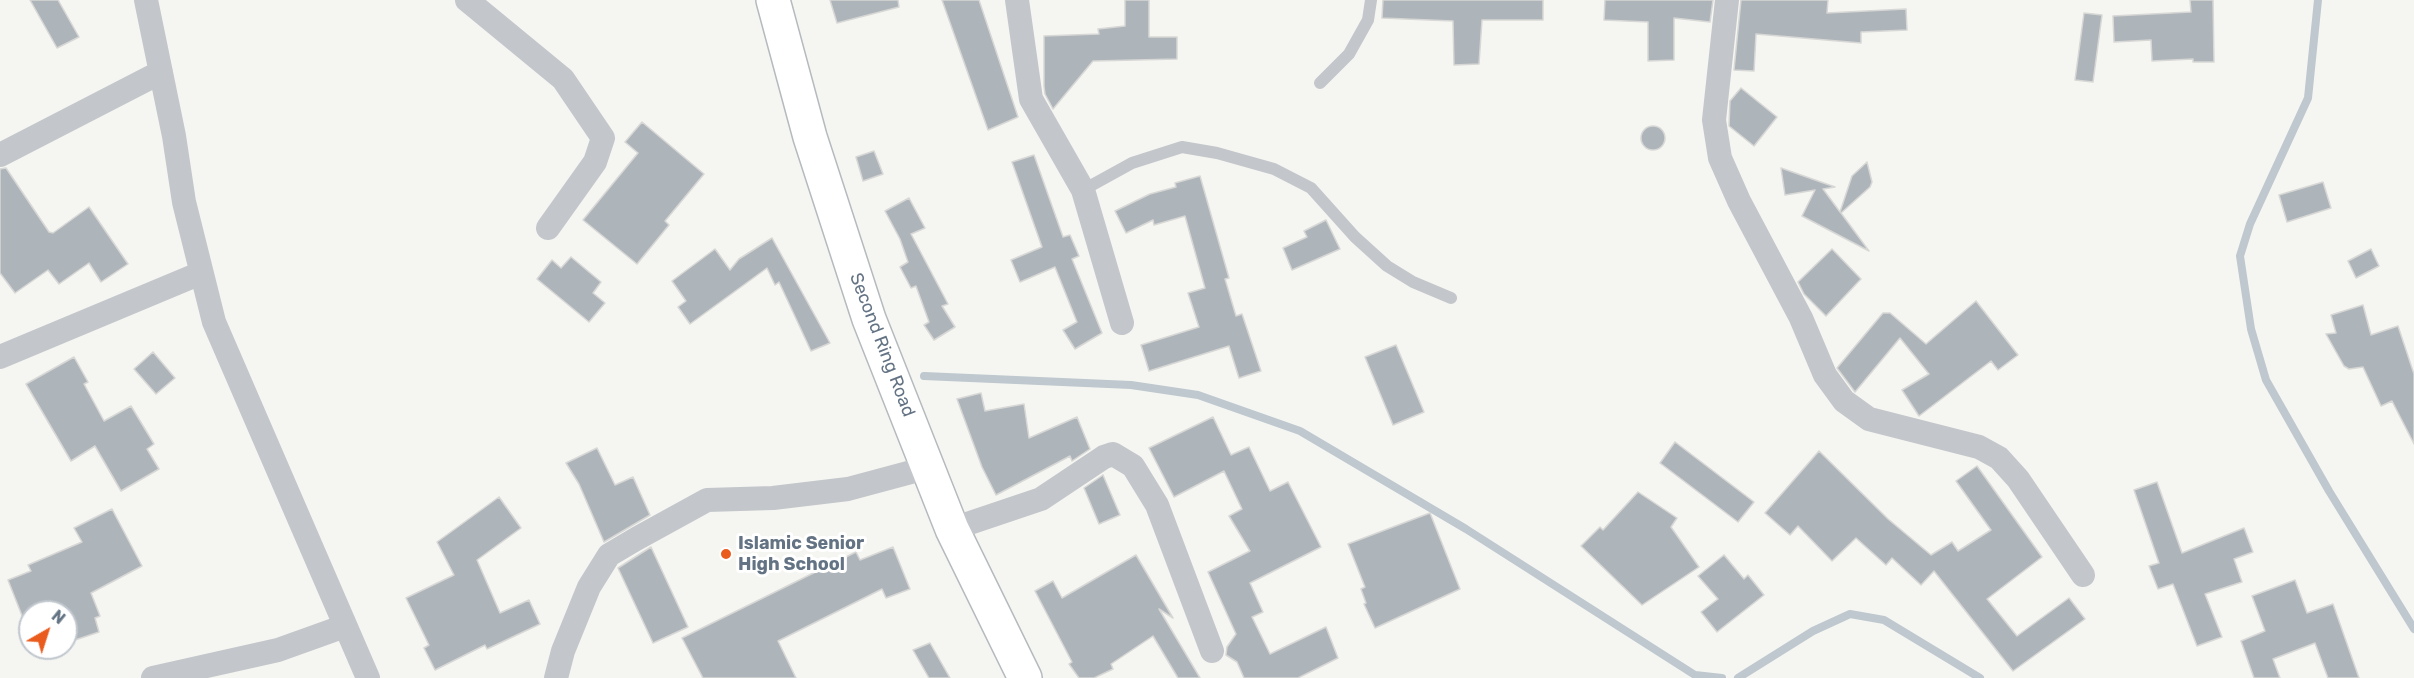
<!DOCTYPE html>
<html>
<head>
<meta charset="utf-8">
<style>
  body { margin:0 }
  #map { position:relative; width:2414px; height:678px; overflow:hidden; background:#f5f6f2; font-family:Rubik,sans-serif }
  canvas { display:block }
  .north { position:absolute; left:18px; top:600px; width:60px; height:60px; box-sizing:border-box; background:#fff; border:2px solid #c1c7ce; border-radius:50%; rotate:39deg; font-size:16px; font-weight:700; line-height:24px; text-align:center; color:#637384 }
  .north::after { content:''; display:block; margin:auto; width:21px; height:27px; background:#ea5c1e; clip-path:polygon(50% 0,100% 100%,50% 72%,0 100%) }
</style>
</head>
<body>
<div id="map">
<canvas width="2414" height="678"></canvas>
<div class="north">N</div>
</div>
<script>
const c = document.querySelector('canvas').getContext('2d');
c.lineJoin = 'round';
const poly = rows => new Path2D(rows.map(r => 'M' + r).join(''));
function trace(path, color, width, dash) { c.strokeStyle = color; c.lineWidth = width; c.lineCap = dash ? 'butt' : 'round'; c.setLineDash(dash || []); c.stroke(path); }
function fill(path, color) { c.fillStyle = color; c.fill(path, 'evenodd'); }
function drawText(font, color, halo, rows, align = 'center') {
  c.font = font + ' Rubik,sans-serif'; c.lineWidth = 6; c.setLineDash([]); c.textBaseline = 'middle'; c.strokeStyle = halo; c.fillStyle = color; for (const [text, x, y, turn = 0] of rows) {
    c.save(); c.translate(x, y); c.rotate((+turn || 0) * Math.PI / 180); c.textAlign = isNaN(turn) ? turn : align; if (halo) c.strokeText(text, 0, 0); c.fillText(text, 0, 0); c.restore();
  }
}
trace(poly([
  [2318,0,2308,98,2250,224,2240,256,2251,329,2266,380,2329,491,2414,629],
  [924,376,1131,385,1198,395,1300,431,1466,529,1695,675,1722,678],
  [1738,678,1813,631,1850,614,1884,620,1980,678]
]), '#bec8ce', 8);
const building = poly([
  [30,0,58,0,79,37,57,48,30,0],
  [830,0,898,0,899,7,837,23,830,0],
  [942,0,979,0,1018,117,988,130,942,0],
  [1125,0,1149,0,1149,37,1177,37,1177,59,1093,61,1053,109,1045,94,1044,86,1044,36,1099,34,1098,29,1125,26,1125,0],
  [1383,0,1543,0,1543,20,1482,20,1479,64,1454,65,1453,21,1382,18,1383,0],
  [1605,0,1713,0,1710,22,1674,18,1674,60,1648,61,1648,22,1604,20,1605,0],
  [1741,0,1828,0,1827,13,1906,9,1907,30,1861,32,1861,43,1756,34,1754,71,1734,70,1741,0],
  [2190,0,2213,0,2214,62,2193,62,2193,59,2152,61,2151,40,2114,42,2113,16,2191,12,2190,0],
  [2084,13,2102,15,2093,82,2075,80,2084,13],
  [1741,88,1777,117,1754,146,1729,126,1730,101,1741,88],
  [642,122,704,174,665,221,669,225,637,264,583,220,638,153,625,142,642,122],
  '1641 138a12 12 0 1 1 24 0a12 12 0 1 1-24 0Z',
  [874,151,883,174,863,181,856,157,874,151],
  [1034,155,1063,237,1070,235,1079,256,1072,259,1102,333,1075,349,1063,330,1077,322,1055,267,1020,282,1011,260,1042,247,1012,162,1034,155],
  [1867,162,1872,182,1870,187,1841,213,1869,251,1802,216,1815,190,1785,195,1781,168,1835,187,1823,189,1840,212,1852,176,1867,162],
  [6,168,49,232,53,233,89,207,128,264,101,282,89,263,59,284,48,270,15,293,0,273,0,169,6,168],
  [1200,176,1229,278,1225,279,1236,316,1242,314,1261,371,1239,378,1229,346,1149,371,1141,345,1199,327,1188,293,1205,288,1185,216,1154,225,1153,220,1126,233,1115,211,1150,194,1176,187,1175,183,1200,176],
  [2323,182,2331,208,2287,222,2279,195,2323,182],
  [909,198,925,228,911,234,948,304,942,306,955,327,934,340,924,325,929,322,916,286,911,288,900,267,908,262,900,239,885,211,909,198],
  [1326,220,1340,249,1292,270,1283,248,1307,237,1304,231,1326,220],
  [772,238,830,343,811,351,779,282,775,285,767,268,690,324,678,307,686,301,672,281,715,249,730,270,739,259,772,238],
  [1832,249,1861,279,1826,316,1804,294,1798,282,1832,249],
  [2371,249,2379,266,2356,278,2348,261,2371,249],
  [571,257,601,282,593,293,605,303,589,322,537,279,552,260,561,268,571,257],
  [1976,301,2018,355,1998,370,1991,361,1919,416,1902,390,1929,374,1900,338,1855,392,1837,368,1883,313,1890,313,1926,344,1976,301],
  [2363,305,2371,335,2398,326,2414,374,2414,444,2392,401,2381,406,2363,367,2349,369,2344,366,2326,334,2336,333,2331,315,2363,305],
  [1396,345,1424,412,1393,425,1365,357,1396,345],
  [153,352,175,378,156,394,134,369,153,352],
  [74,357,88,382,84,384,104,421,131,406,154,444,147,449,159,469,121,491,95,446,71,461,26,384,74,357],
  [981,393,985,411,1024,404,1029,438,1077,417,1090,449,1072,461,1070,456,996,495,982,467,957,399,981,393],
  [1213,417,1231,455,1249,447,1270,491,1288,482,1321,547,1250,583,1263,612,1252,617,1270,654,1326,627,1338,658,1298,678,1244,678,1237,662,1226,655,1227,647,1236,634,1208,572,1250,551,1229,516,1242,509,1224,471,1174,497,1149,448,1213,417],
  [1675,442,1754,502,1738,522,1660,463,1675,442],
  [597,448,615,485,633,477,650,515,604,542,579,484,566,463,597,448],
  [1819,451,1888,519,1931,555,1952,542,1958,551,1991,530,1956,481,1977,466,2042,557,1987,599,2017,636,2069,598,2085,619,2013,671,1934,571,1921,585,1892,558,1886,565,1856,538,1832,561,1798,526,1790,535,1765,513,1819,451],
  [1103,475,1120,515,1099,524,1084,488,1103,475],
  [2157,482,2182,553,2244,528,2253,552,2234,559,2242,582,2205,594,2222,637,2197,646,2173,584,2158,589,2149,566,2159,563,2134,490,2157,482],
  [1638,492,1677,518,1671,527,1699,567,1642,605,1581,546,1600,527,1603,530,1638,492],
  [499,497,521,528,477,560,500,613,529,600,540,624,487,649,485,645,435,670,424,648,429,645,406,598,454,575,437,542,499,497],
  [112,509,142,566,91,593,100,616,95,618,99,632,66,643,66,612,30,612,30,636,8,580,31,571,28,565,82,542,74,528,112,509],
  [1430,513,1460,589,1375,628,1364,604,1366,603,1361,589,1365,587,1348,544,1430,513],
  [651,547,688,627,653,643,618,568,651,547],
  [893,547,910,589,886,598,882,589,778,641,796,678,703,678,682,638,856,552,860,560,893,547],
  [1136,555,1173,618,1159,609,1200,678,1178,678,1153,636,1111,664,1113,669,1094,678,1079,678,1069,664,1072,662,1035,591,1053,581,1062,598,1136,555],
  [1724,555,1744,579,1748,575,1764,595,1717,632,1701,612,1718,599,1698,576,1724,555],
  [2295,580,2307,613,2333,604,2359,678,2328,678,2315,643,2273,659,2280,678,2254,678,2241,641,2265,631,2252,596,2295,580],
  [930,643,950,678,929,678,913,650,930,643]
]);
fill(building, '#adb4ba');
trace(building, '#d7d7d5', 1.5);
const secondary = poly([
  [773,0,810,137,869,319,952,529,1025,678]
]);
trace(secondary, '#b5babf', 36);
trace(poly([
  [1320,83,1349,54,1368,20,1371,0],
  [1083,190,1132,163,1182,147,1217,153,1274,169,1311,188,1355,237,1387,266,1413,282,1451,298]
]), '#c3c6ca', 12);
trace(poly([
  [146,0,174,136,184,202,214,322,368,678],
  [467,0,563,79,603,138,595,162,548,228],
  [1017,0,1031,99,1083,190,1122,323],
  [1727,0,1714,120,1720,158,1739,201,1801,318,1825,375,1844,401,1869,419,1979,447,1999,458,2018,479,2083,575],
  [0,155,161,72],
  [0,357,201,273],
  [952,529,1041,499,1104,457,1113,454,1133,466,1157,505,1212,651],
  [153,678,278,650,345,626],
  [556,678,563,651,589,587,609,555,636,539,707,500,773,498,848,489,930,467]
]), '#c3c6ca', 24);
trace(secondary, '#fff', 33);
for (const [x, y, r, color] of [
  [726,554,6,"#ea5c1e"]
]) { const dot = new Path2D(); dot.arc(x, y, r, 0, 2 * Math.PI); c.fillStyle = color; c.fill(dot); trace(dot, '#fff', 2); }
drawText('18px', '#637384', '#fff', [
  ["Second Ring Road",882,345,69]
]);
drawText('bold 18px', '#637384', '#fff', [
  ["Islamic Senior",738,544],
  ["High School",738,565]
], 'left');
</script>
</body>
</html>
